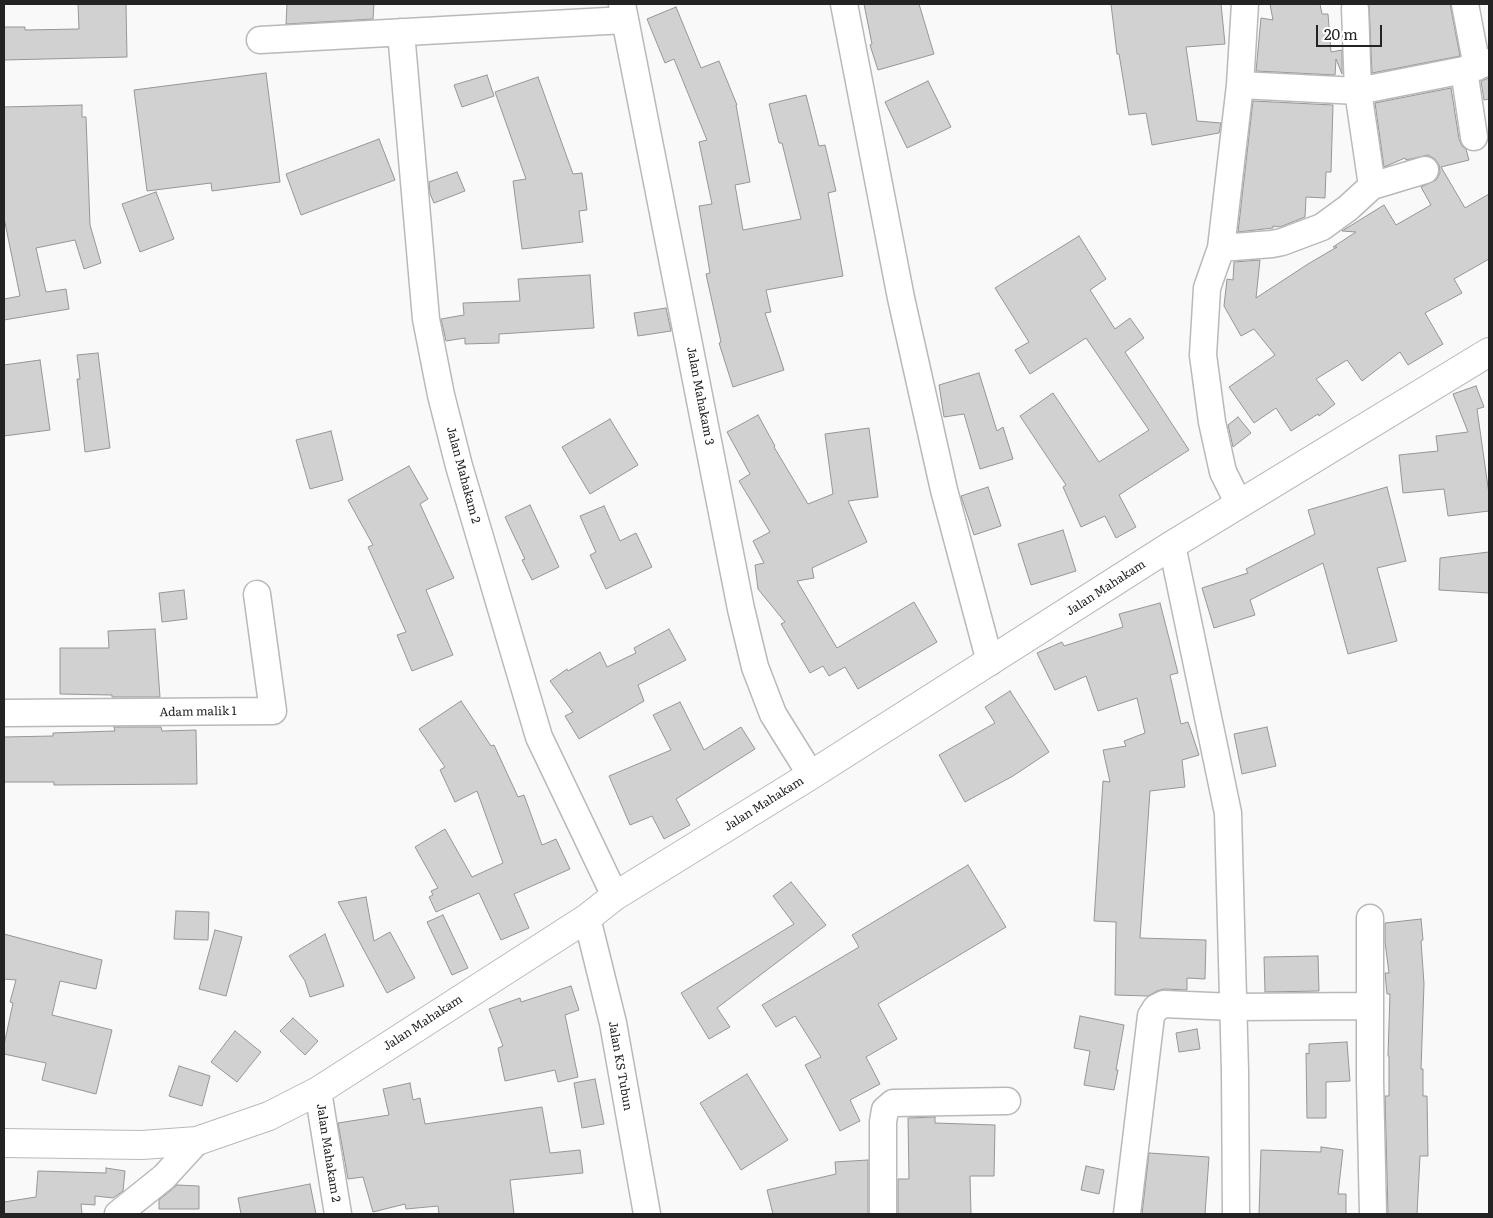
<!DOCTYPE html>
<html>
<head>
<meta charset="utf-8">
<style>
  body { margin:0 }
  #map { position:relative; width:1493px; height:1218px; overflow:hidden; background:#f9f9fa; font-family:Literata,serif }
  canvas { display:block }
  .frame { position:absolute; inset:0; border:5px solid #232323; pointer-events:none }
  .scale { position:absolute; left:1316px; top:25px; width:66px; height:22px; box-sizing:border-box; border:2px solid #232323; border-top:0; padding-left:6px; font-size:15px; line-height:18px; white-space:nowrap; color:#232323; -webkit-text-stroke:4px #fff; paint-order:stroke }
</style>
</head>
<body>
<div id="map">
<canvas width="1493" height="1218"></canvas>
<div class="frame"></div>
<div class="scale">20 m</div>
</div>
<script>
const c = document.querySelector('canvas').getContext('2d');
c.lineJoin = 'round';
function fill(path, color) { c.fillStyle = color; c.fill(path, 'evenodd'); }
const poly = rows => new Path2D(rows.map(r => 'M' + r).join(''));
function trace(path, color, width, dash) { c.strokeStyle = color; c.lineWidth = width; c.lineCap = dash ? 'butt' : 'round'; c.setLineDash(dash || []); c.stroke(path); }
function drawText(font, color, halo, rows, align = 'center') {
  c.font = font + ' Literata,serif'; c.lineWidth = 4; c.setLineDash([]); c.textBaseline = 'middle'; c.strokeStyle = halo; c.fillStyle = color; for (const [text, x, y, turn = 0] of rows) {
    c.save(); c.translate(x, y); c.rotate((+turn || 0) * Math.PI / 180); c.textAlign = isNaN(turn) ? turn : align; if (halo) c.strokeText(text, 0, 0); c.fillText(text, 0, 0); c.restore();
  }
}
const building = poly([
  [78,4,126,4,127,57,4,60,4,27,25,27,25,30,79,29,78,4],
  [287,4,374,4,373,19,286,24,287,4],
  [864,4,919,4,934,54,878,70,870,45,872,44,864,4],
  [1111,4,1221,4,1225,44,1186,47,1197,121,1221,123,1219,133,1152,145,1146,113,1129,115,1119,54,1117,54,1111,4],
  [1270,4,1320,4,1322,14,1328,14,1331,52,1342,50,1342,74,1336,59,1335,75,1256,71,1261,18,1273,20,1270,4],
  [1369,4,1450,4,1460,56,1372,73,1369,4],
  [676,7,701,68,719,61,737,105,736,105,750,182,735,185,743,230,801,219,782,143,779,143,769,104,806,95,819,146,825,145,836,191,828,193,843,276,766,290,771,312,765,313,784,370,733,387,719,343,721,342,706,274,710,273,699,206,712,204,699,142,707,140,674,59,665,63,647,19,676,7],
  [266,73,280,182,212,191,211,183,147,191,134,90,266,73],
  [487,75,494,96,462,107,454,85,487,75],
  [538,77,573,174,582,173,587,210,579,211,583,242,522,249,513,181,526,179,495,92,538,77],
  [1489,78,1489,99,1484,100,1481,81,1489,78],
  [928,81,951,127,907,148,885,102,928,81],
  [1451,88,1459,139,1462,146,1466,149,1469,160,1441,167,1465,208,1489,194,1489,259,1454,279,1462,293,1425,313,1443,344,1408,365,1400,352,1362,381,1347,360,1316,379,1335,404,1319,416,1318,414,1291,431,1276,408,1254,423,1229,387,1275,355,1254,329,1241,336,1224,306,1227,279,1233,280,1234,262,1260,260,1256,298,1308,264,1337,247,1333,247,1356,232,1342,231,1384,205,1396,225,1431,205,1421,187,1436,180,1440,173,1439,165,1435,159,1428,155,1406,160,1405,158,1384,167,1375,103,1451,88],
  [1253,101,1333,105,1331,172,1326,172,1325,198,1306,197,1305,217,1280,227,1273,226,1273,228,1238,232,1253,101],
  [82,105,82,117,86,117,90,225,101,263,84,269,75,240,36,248,46,292,66,289,69,309,4,320,4,299,20,296,4,218,4,107,82,105],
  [379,139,395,180,301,215,286,174,379,139],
  [457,172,465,191,434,203,430,194,429,182,457,172],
  [156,192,174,239,140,252,122,204,156,192],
  [1079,236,1106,279,1090,290,1115,329,1130,318,1144,338,1125,352,1189,450,1119,495,1136,527,1116,538,1105,516,1081,527,1063,487,1066,485,1020,416,1053,393,1099,462,1149,430,1086,338,1030,374,1015,350,1029,342,995,288,1079,236],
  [590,275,594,328,499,334,499,343,465,344,465,338,446,341,441,319,464,315,463,303,520,301,518,279,590,275],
  [666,308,671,331,638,336,634,313,666,308],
  [98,353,110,448,85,452,77,379,80,379,77,355,98,353],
  [40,360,50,430,4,436,4,365,40,360],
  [979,373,997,431,1003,427,1013,459,980,469,964,414,944,417,939,385,979,373],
  [1476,386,1484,407,1477,409,1489,494,1489,511,1448,516,1444,489,1403,493,1399,455,1438,451,1436,436,1468,432,1453,394,1476,386],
  [758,415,775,446,774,447,808,504,833,494,825,434,869,428,878,497,848,501,867,542,812,568,814,578,797,581,837,648,914,602,937,642,858,689,845,667,829,676,823,666,810,673,781,624,785,622,758,589,755,565,764,563,753,541,770,532,739,481,750,474,727,432,758,415],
  [1238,417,1251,433,1233,447,1228,425,1238,417],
  [610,419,638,465,590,494,562,447,610,419],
  [331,431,343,480,310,489,296,440,331,431],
  [409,466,428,499,420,504,454,578,426,590,453,655,412,671,397,635,406,632,368,547,373,545,348,500,409,466],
  [988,487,1001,526,974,535,961,496,988,487],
  [1387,487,1406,561,1377,568,1397,641,1348,654,1323,563,1250,600,1255,615,1214,628,1202,588,1248,573,1246,569,1315,534,1308,510,1387,487],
  [530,505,559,567,532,580,522,560,525,559,505,517,530,505],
  [604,506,620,541,636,533,652,567,606,589,590,555,596,552,580,516,604,506],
  [1063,530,1076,571,1031,585,1018,544,1063,530],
  [1489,552,1489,593,1439,590,1440,558,1489,552],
  [184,590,187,619,162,622,159,593,184,590],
  [1160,603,1178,673,1170,675,1181,724,1188,722,1199,755,1182,760,1185,787,1150,791,1140,938,1206,940,1205,979,1187,978,1187,990,1164,989,1157,991,1148,996,1115,995,1116,922,1094,921,1103,781,1110,782,1103,750,1126,746,1124,741,1145,733,1137,698,1098,711,1086,676,1055,690,1037,653,1062,642,1064,646,1123,627,1119,614,1160,603],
  [155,629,160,697,112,697,112,695,60,694,60,648,109,648,108,631,155,629],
  [669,629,686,660,638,685,644,701,579,739,565,716,573,712,550,681,567,669,568,671,600,652,607,667,636,653,634,648,669,629],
  [1010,691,1049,752,1013,776,965,802,939,755,995,723,985,707,1010,691],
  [461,701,491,746,494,745,518,797,524,795,542,845,556,839,570,869,514,894,529,928,501,940,479,893,436,912,429,897,433,895,431,891,438,888,415,847,445,829,472,877,503,863,477,791,455,802,440,770,445,767,419,729,461,701],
  [680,702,704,750,741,727,755,749,676,799,690,825,664,839,652,816,630,825,609,776,671,750,653,715,680,702],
  [114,727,161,727,162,731,196,730,197,784,54,785,54,782,4,782,4,737,53,736,53,733,115,731,114,727],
  [1267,727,1276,766,1242,774,1234,734,1267,727],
  [968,865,1006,927,878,1004,897,1039,866,1057,880,1084,850,1100,860,1121,840,1131,805,1065,821,1057,795,1016,776,1027,762,1005,859,947,852,935,968,865],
  [791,882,826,925,717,1008,730,1027,709,1039,681,993,794,924,773,896,791,882],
  [366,897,374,941,390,932,415,978,387,993,338,902,366,897],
  [176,911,209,912,208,940,174,939,176,911],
  [443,915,468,968,452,975,427,922,443,915],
  [1421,919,1423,940,1421,941,1424,984,1421,1069,1423,1069,1423,1096,1427,1096,1428,1156,1420,1156,1417,1214,1388,1214,1385,1096,1389,1096,1389,1056,1388,1056,1390,994,1387,994,1385,973,1389,973,1385,942,1385,923,1421,919],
  [215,930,242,937,226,996,199,989,215,930],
  [4,934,102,960,96,989,60,981,52,1015,112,1030,96,1094,42,1080,46,1063,4,1054,4,1045,13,1003,10,1002,16,980,4,979,4,934],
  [325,934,344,986,310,997,305,981,289,956,325,934],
  [1318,956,1319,991,1265,992,1264,957,1318,956],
  [571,986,579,1010,565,1015,578,1077,558,1082,555,1070,505,1081,498,1048,503,1046,489,1009,520,998,521,1002,571,986],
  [1080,1016,1124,1025,1116,1070,1118,1070,1114,1090,1084,1085,1090,1051,1074,1048,1080,1016],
  [293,1018,318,1041,305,1055,280,1031,293,1018],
  [1197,1029,1200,1049,1179,1052,1176,1033,1197,1029],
  [235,1031,261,1052,237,1082,211,1062,235,1031],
  [1347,1042,1350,1081,1326,1082,1326,1118,1307,1118,1306,1053,1309,1054,1309,1044,1347,1042],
  [179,1066,210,1076,202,1106,169,1096,179,1066],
  [747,1074,788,1140,741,1170,700,1103,747,1074],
  [595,1079,604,1124,582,1128,574,1083,595,1079],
  [410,1083,413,1100,420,1098,425,1124,542,1107,550,1153,580,1150,583,1173,510,1180,514,1214,439,1214,438,1206,406,1209,405,1204,373,1212,363,1177,348,1179,338,1123,389,1115,383,1089,410,1083],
  [935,1117,935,1123,995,1125,994,1176,970,1176,971,1214,898,1214,898,1179,909,1179,908,1118,935,1117],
  [1321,1147,1343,1150,1338,1194,1346,1194,1346,1214,1259,1214,1261,1150,1321,1152,1321,1147],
  [1149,1153,1209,1157,1205,1214,1142,1214,1149,1153],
  [868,1160,868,1214,773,1214,767,1190,836,1174,835,1162,868,1160],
  [1086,1166,1104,1170,1099,1194,1081,1190,1086,1166],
  [106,1168,125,1171,123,1191,113,1198,95,1196,95,1205,81,1204,82,1214,4,1214,4,1202,36,1197,38,1171,106,1173,106,1168],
  [310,1184,316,1214,241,1214,238,1198,310,1184],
  [177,1185,199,1186,199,1209,159,1209,159,1200,177,1185]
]);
fill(building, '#d1d1d2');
trace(building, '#969697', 1);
const minor = poly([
  [622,4,741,609,755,667,773,714,811,775],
  [844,4,901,298,944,490,990,662],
  [1465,4,1477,67],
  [1355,8,1358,91,1372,186],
  [401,32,426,319,441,395,459,466,539,737,615,896],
  [260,40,625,20],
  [1464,70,1474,137],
  [1240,85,1358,91,1464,70,1489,62],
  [1221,248,1272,244,1282,242,1322,227,1348,208,1372,186,1425,170],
  [1239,504,1223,472,1212,422,1203,355,1207,288,1221,248,1240,85,1245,4],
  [1172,545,1228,813,1235,1071,1236,1214],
  [4,713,273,711,257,594],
  [587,918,613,1023,647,1214],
  [1370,918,1370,1006],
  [318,1091,338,1214],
  [118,1214,164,1177,197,1141],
  [883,1214,883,1122,885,1110,893,1103,1007,1101],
  [1127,1214,1151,1016,1156,1008,1164,1004,1233,1007,1370,1006,1370,1080,1373,1214]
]);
const tertiary = poly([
  [4,1143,142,1145,197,1141,269,1116,318,1091,587,918,615,896,811,775,1172,545,1489,352]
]);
trace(minor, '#b9b9ba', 29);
trace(tertiary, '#b9b9ba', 30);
trace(minor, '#fff', 26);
trace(tertiary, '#fff', 28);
drawText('12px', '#232323', '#fff', [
  ["Jalan Mahakam 3",700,396,79],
  ["Jalan Mahakam 2",463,475,75],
  ["Jalan Mahakam",1106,588,-33],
  ["Adam malik 1",198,712,-1],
  ["Jalan Mahakam",764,804,-32],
  ["Jalan Mahakam",423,1023,-33],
  ["Jalan KS Tubun",620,1066,80],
  ["Jalan Mahakam 2",328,1153,81]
]);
</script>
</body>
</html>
